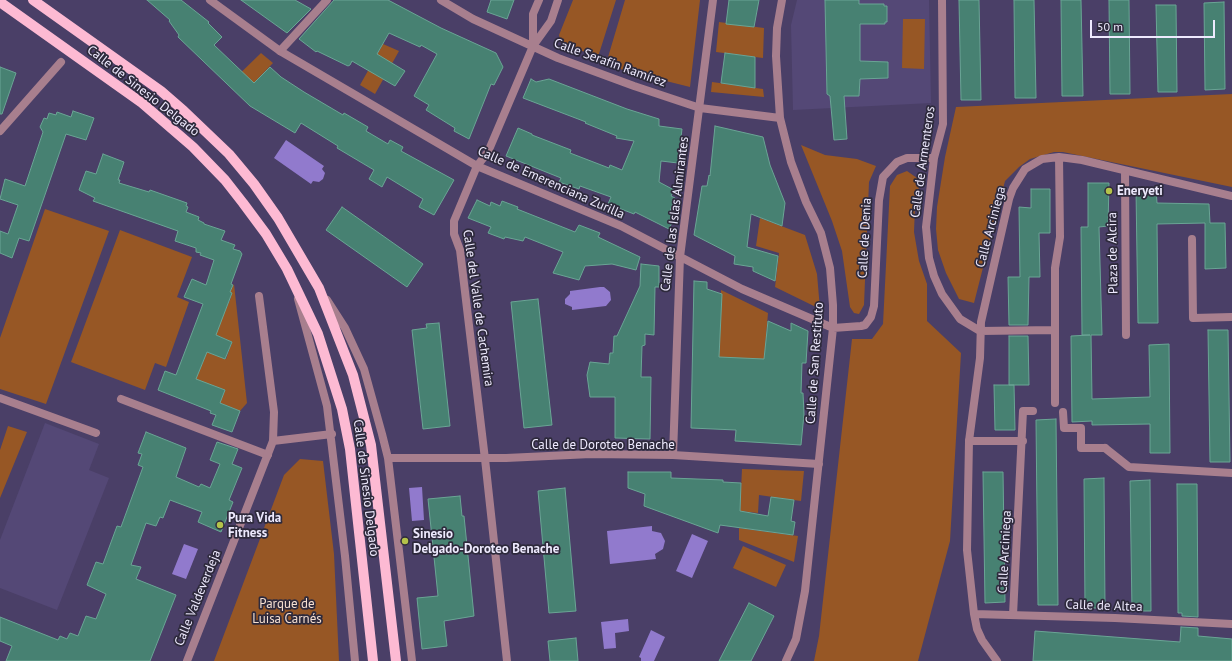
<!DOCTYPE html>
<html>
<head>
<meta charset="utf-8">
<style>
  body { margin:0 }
  #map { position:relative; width:1232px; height:661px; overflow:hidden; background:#4a3f67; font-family:"PT Sans",sans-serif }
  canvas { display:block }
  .scale { position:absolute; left:1090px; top:20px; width:125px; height:18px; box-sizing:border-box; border:2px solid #eeeafe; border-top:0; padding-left:5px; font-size:12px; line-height:14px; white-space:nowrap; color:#eeeafe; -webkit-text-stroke:3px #2e2a3c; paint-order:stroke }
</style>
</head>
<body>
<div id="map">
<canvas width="1232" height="661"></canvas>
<div class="scale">50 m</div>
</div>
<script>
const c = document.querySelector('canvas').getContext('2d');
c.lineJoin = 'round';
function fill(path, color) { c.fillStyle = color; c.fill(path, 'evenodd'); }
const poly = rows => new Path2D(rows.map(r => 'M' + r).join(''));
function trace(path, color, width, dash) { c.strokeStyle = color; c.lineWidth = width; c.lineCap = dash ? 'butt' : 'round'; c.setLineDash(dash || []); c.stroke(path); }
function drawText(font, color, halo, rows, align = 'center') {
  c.font = font + ' "PT Sans",sans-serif'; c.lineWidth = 3.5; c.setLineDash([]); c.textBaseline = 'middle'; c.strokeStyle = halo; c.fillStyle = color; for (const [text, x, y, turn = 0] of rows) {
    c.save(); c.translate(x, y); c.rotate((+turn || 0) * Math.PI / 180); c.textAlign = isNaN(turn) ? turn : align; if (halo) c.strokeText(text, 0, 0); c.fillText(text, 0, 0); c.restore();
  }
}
fill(poly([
  [797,0,929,0,931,103,793,110,791,25],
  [45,423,99,444,89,470,109,478,57,610,0,588,0,540]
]), '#544876');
fill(poly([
  [573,0,616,0,598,57,561,43,559,35],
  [625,0,700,0,690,87,626,71,606,64],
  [903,19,925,19,924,69,902,68],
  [719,22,764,28,763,58,716,52],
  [383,44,399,51,375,94,360,85],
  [261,53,273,63,241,96,228,85],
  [712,82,763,89,764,97,711,92],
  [1232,94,1232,187,1063,152,1054,152,1030,159,1019,167,1005,181,974,303,959,299,946,273,938,250,936,229,937,207,945,157,956,107],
  [801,145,825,155,857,159,876,166,869,182,864,305,859,314,854,313,850,307,842,251,832,221],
  [907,171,917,178,919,187,915,207,914,232,919,261,927,284,927,321,961,353,950,541,918,661,814,661,819,636,852,339,872,339,883,324,890,186,897,175],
  [45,209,109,231,46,404,0,389,0,338],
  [760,218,805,235,817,274,820,309,775,287,779,253,756,246],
  [120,230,192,257,177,297,189,302,166,367,155,363,145,390,71,362],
  [234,284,247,403,240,411,220,403,225,390,195,381,207,352,226,359,232,342,214,334,230,300,232,293,230,292],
  [721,290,768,313,764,361,719,357],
  [8,426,27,432,0,498,0,450],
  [300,459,323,461,334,554,339,661,214,661,284,475],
  [742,469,804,471,801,501,759,495,758,513,740,511],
  [739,528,798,536,794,562,739,540],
  [743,546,786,565,776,587,733,568]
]), '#975725');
fill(poly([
  [286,140,324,166,322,169,325,173,323,179,319,182,313,181,311,184,274,158],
  [600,287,604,287,610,292,611,300,606,306,572,310,572,307,565,304,565,299,570,294,570,291],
  [422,487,424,520,412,521,409,488],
  [652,526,652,531,661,533,665,541,663,549,655,554,656,559,610,564,607,531],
  [692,534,708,541,692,578,676,571],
  [184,544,198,549,186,579,172,574],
  [628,619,629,631,615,633,616,648,604,649,601,622],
  [651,630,665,637,654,661,641,661,641,658,639,657]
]), '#917acd');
const building = poly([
  [147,0,181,0,209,22,208,23,222,37,214,45,254,83,270,67,281,77,304,92,343,115,344,113,368,127,366,131,388,144,390,140,403,147,401,151,454,180,434,215,419,207,423,199,387,177,382,187,369,179,374,170,337,148,338,146,301,123,295,133,250,106,178,37,179,35,169,21,170,20,147,0],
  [241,0,295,0,311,9,287,33,241,0],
  [334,0,388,0,441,28,496,53,503,67,494,85,491,84,469,139,454,131,455,128,426,110,429,105,414,96,437,54,421,45,420,47,389,33,377,54,405,71,395,86,352,61,350,65,348,66,317,51,316,52,299,39,334,0],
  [491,0,514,0,507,19,487,12,491,0],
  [729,0,759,0,754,27,726,24,729,0],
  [825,0,859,0,859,4,884,4,884,6,887,6,887,22,885,22,885,24,860,24,860,61,888,62,888,78,860,79,859,96,844,96,847,139,834,140,830,96,827,94,825,0],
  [959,0,979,0,981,100,961,100,959,0],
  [1014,0,1034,0,1036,98,1015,98,1014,0],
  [1061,0,1081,0,1083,96,1062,96,1061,0],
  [1109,0,1129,0,1130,94,1110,94,1109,0],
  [1224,2,1225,89,1205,90,1204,3,1224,2],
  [1156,5,1176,5,1177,92,1158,92,1156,5],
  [725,53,755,57,755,88,721,83,725,53],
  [0,67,16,73,2,114,0,114,0,67],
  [531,79,536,82,549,79,627,109,659,119,659,126,682,129,678,163,661,161,659,182,674,190,671,196,675,198,670,211,676,214,669,229,635,212,634,214,608,204,611,197,580,186,579,189,559,182,561,178,506,156,518,128,532,134,532,135,571,150,570,153,609,168,610,165,622,170,634,141,616,138,617,136,585,123,586,122,523,98,531,79],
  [73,111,94,118,86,140,66,134,29,241,19,238,12,258,0,253,0,231,8,234,18,205,0,199,5,179,25,186,43,132,40,127,44,118,47,119,49,113,56,115,57,112,71,117,73,111],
  [715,126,763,137,770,165,785,203,782,226,751,214,747,247,778,256,775,281,753,271,753,267,734,264,735,256,694,235,702,186,707,186,709,175,710,176,715,126],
  [103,154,124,162,118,180,120,180,119,183,149,192,150,190,187,203,186,206,188,207,186,212,199,217,198,220,204,223,204,224,225,231,221,240,235,245,233,249,240,251,242,254,231,284,233,285,230,292,232,293,216,335,232,342,225,359,207,352,196,379,225,390,220,403,240,411,232,432,212,425,216,415,210,413,211,411,158,390,165,371,176,375,203,304,184,297,192,279,206,285,214,260,200,255,201,253,196,252,196,248,175,241,178,231,93,201,95,198,79,190,86,171,96,174,103,154],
  [1088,183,1109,183,1108,226,1099,227,1102,335,1091,335,1092,399,1150,397,1149,345,1169,344,1170,453,1150,453,1150,424,1092,425,1092,421,1072,422,1071,336,1090,335,1082,335,1081,227,1088,227,1088,183],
  [1031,189,1050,189,1050,233,1039,233,1040,277,1029,277,1028,325,1009,325,1008,277,1020,277,1019,207,1031,208,1031,189],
  [1156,189,1157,203,1209,204,1210,223,1225,223,1226,268,1205,269,1205,223,1157,224,1158,323,1138,323,1136,190,1156,189],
  [477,200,490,206,491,202,500,206,502,201,518,207,517,209,575,232,579,225,600,233,598,237,640,257,636,270,612,264,585,266,579,280,553,273,563,252,525,237,523,241,505,237,504,239,488,233,491,227,468,218,477,200],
  [342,207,423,264,407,287,326,230,342,207],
  [641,264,659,266,659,287,655,287,654,335,645,334,645,345,642,346,641,377,651,377,650,439,615,438,615,397,590,397,587,375,590,362,609,364,610,353,613,353,614,336,617,336,640,286,641,264],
  [694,281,707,282,707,289,722,294,719,357,764,359,768,321,791,331,791,323,808,331,806,363,802,363,801,393,803,393,804,414,801,445,735,441,736,430,691,428,694,281],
  [538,299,552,425,524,428,511,302,538,299],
  [439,323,450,426,423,429,412,330,427,328,426,324,439,323],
  [1208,330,1228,330,1230,462,1210,462,1208,330],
  [1009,336,1028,336,1029,385,1009,385,1009,336],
  [994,385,1014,385,1015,430,995,430,994,385],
  [1056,419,1058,605,1038,605,1036,420,1056,419],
  [146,432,186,448,176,477,199,487,201,484,210,488,220,464,210,460,217,442,238,449,232,464,242,468,229,500,233,502,221,532,198,522,202,512,170,500,163,518,160,517,156,526,146,523,131,565,141,567,136,579,176,595,150,661,6,661,12,646,0,641,0,617,58,640,60,636,67,639,70,633,78,636,86,616,96,619,106,594,87,585,96,562,103,564,117,526,121,527,125,516,143,467,138,465,142,454,138,453,146,432],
  [628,472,671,472,671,478,723,480,723,482,741,483,740,511,768,516,771,497,794,500,791,521,795,522,793,535,720,525,718,533,644,506,645,494,628,488,628,472],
  [983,472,1003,472,1005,602,985,603,983,472],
  [1104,478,1105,608,1085,608,1084,479,1104,478],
  [1150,480,1151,611,1132,611,1130,481,1150,480],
  [1177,484,1197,484,1198,617,1182,616,1182,613,1178,613,1177,484],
  [565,488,576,611,549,613,538,491,565,488],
  [460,496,462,516,464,516,474,616,444,621,447,646,422,649,417,598,438,596,428,499,460,496],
  [749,603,774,616,751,661,719,661,749,603],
  [1181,627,1198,628,1198,636,1232,639,1232,661,1033,661,1035,631,1180,642,1181,627],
  [576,638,578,661,550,661,548,641,576,638]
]);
fill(building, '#478172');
trace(building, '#6aa595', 1);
trace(poly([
  [280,51,327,0],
  [1125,171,1126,335],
  [1192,239,1193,318,1232,317],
  [121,399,268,455],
  [1055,403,1055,386],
  [1063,412,1064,428,1081,428,1081,448,1105,448],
  [969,441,1023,441],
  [1013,615,1023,411,1033,411]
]), '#a87f8e', 8);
trace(poly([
  [210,0,280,51,477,166,621,226,742,289,833,328,861,326,865,325,871,317,874,306,879,200,883,177,897,162,907,158,934,158],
  [441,0,473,19,558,58,634,86,700,108,780,118],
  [782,0,777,28,776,56,780,118,791,162,806,202,821,233,830,268,833,305,833,328,805,591,796,639,786,661],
  [942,0,943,124,934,158,926,227,929,258,934,276,942,294,960,319,980,331,1055,330],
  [533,46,533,14,539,0],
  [0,131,61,62],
  [259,296,274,412,273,441],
  [298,299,327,406,345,556,355,661],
  [327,300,345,328,364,369,382,434,388,458,412,661],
  [1055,386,1055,268,1060,237,1059,157],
  [0,398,96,433],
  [1105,448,1129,467,1232,473],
  [673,455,680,257,713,0],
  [388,458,506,458,591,454,673,455,819,464],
  [974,614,1115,618,1232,624],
  [187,661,273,441,332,434],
  [507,661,485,459,460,250,454,234,454,221,477,166,488,152,533,46,551,21,558,0],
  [997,661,982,640,977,629,974,614,967,550,969,441,980,358,981,322,1009,199,1013,188,1025,169,1042,159,1059,157,1082,160,1232,196]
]), '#a87f8e', 8);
trace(poly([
  [33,0,161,91,184,111,229,154,254,184,278,218,319,288,353,375,371,445,396,661],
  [0,2,142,103,193,147,225,180,243,203,266,234,287,269,318,334,342,409,350,449,373,661]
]), '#fdbad3', 10);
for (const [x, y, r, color] of [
  [1109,191,4,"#b4c24a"],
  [220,525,4,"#b4c24a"],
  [405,541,4,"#b4c24a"]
]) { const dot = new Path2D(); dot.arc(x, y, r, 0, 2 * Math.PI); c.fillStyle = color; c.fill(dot); trace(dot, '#2e2a3c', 1.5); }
drawText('13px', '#eeeafe', '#2e2a3c', [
  ["Calle Serafín Ramírez",610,63,20],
  ["Calle de Sinesio Delgado",143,91,38],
  ["Calle de Armenteros",923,162,-82],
  ["Calle de Emerenciana Zurilla",551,183,24],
  ["Calle de las Islas Almirantes",675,214,-83],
  ["Calle Arciniega",991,227,-75],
  ["Calle de Denia",865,238,-87],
  ["Plaza de Alcira",1113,253,-91],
  ["Calle del Valle de Cachemira",478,308,82],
  ["Calle de San Restituto",815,363,-86],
  ["Calle de Doroteo Benache",603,445],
  ["Calle de Sinesio Delgado",366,488,83],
  ["Calle Arciniega",1005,552,-87],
  ["Calle Valdeverdeja",198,598,-68],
  ["Calle de Altea",1104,606,2]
]);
drawText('bold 13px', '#eeeafe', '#2e2a3c', [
  ["Eneryeti",1117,191],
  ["Pura Vida",228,518],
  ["Fitness",228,533],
  ["Sinesio",413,534],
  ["Delgado-Doroteo Benache",413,549]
], 'left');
drawText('13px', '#f5dfd1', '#2e2a3c', [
  ["Parque de",287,604],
  ["Luisa Carnés",287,619]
]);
</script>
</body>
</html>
